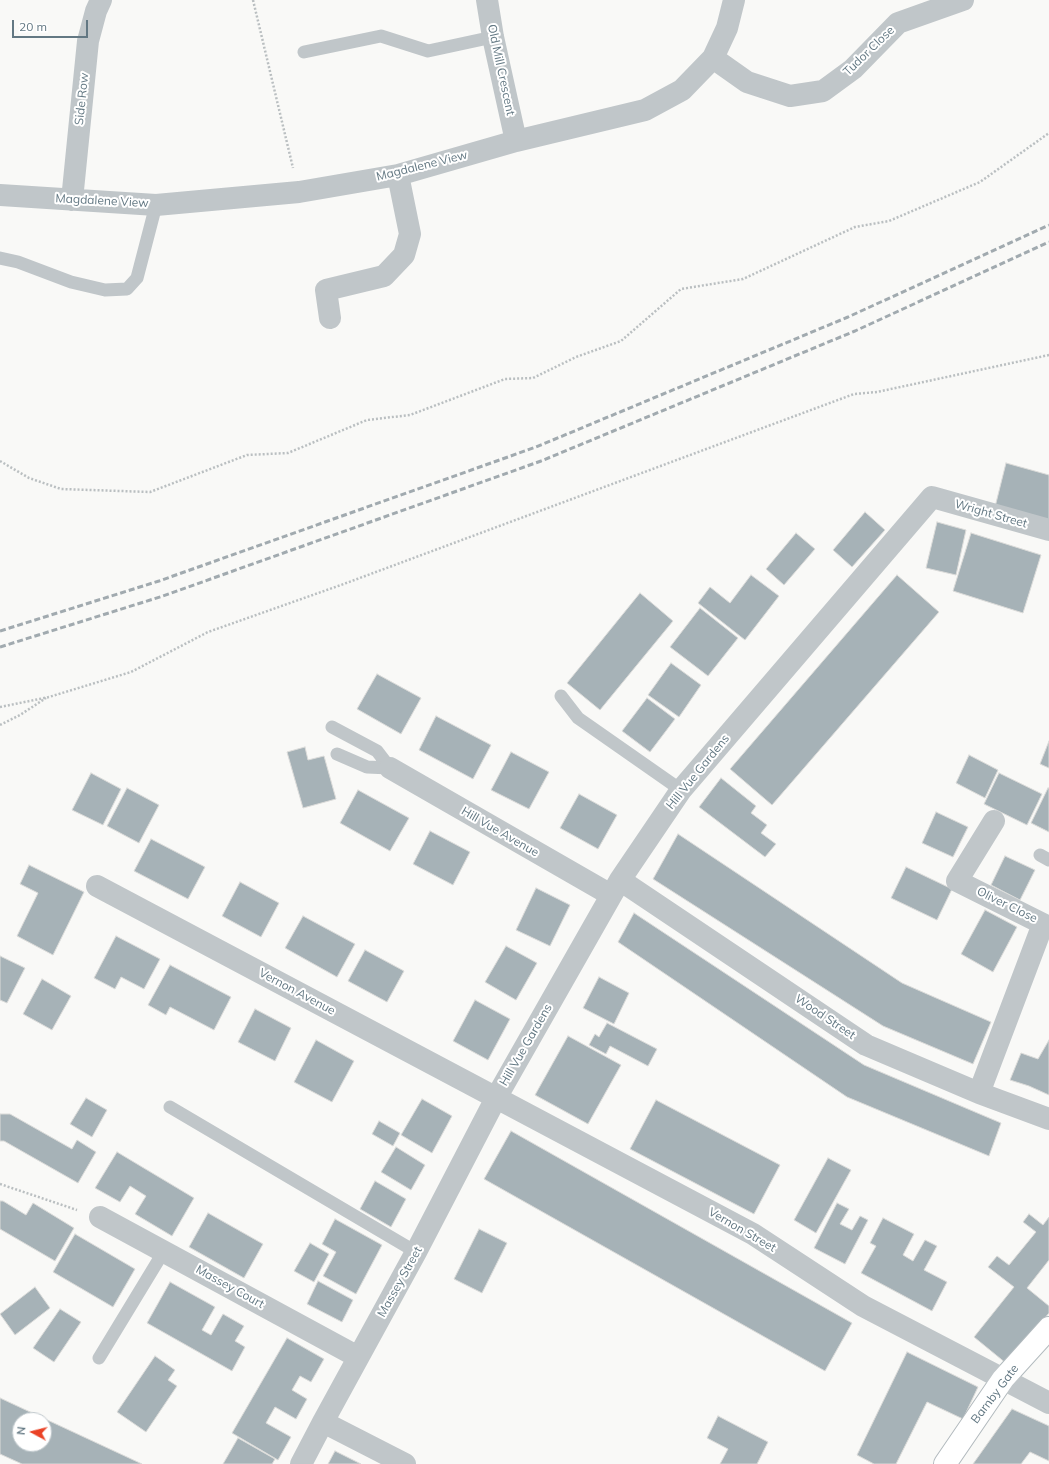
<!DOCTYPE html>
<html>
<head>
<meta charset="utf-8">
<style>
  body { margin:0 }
  #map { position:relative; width:1049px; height:1464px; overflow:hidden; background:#f9f9f7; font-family:Mulish,sans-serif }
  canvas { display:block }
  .north { position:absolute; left:12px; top:1412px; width:40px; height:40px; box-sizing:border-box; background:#fff; border:1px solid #c1c9cd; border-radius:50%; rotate:277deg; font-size:11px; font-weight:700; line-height:16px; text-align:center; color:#637883 }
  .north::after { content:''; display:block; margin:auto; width:14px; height:18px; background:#ea4226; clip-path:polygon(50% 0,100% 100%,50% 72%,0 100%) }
  .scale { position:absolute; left:12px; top:20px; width:76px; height:18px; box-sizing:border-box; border:2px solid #637883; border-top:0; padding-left:5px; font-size:12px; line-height:14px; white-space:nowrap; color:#637883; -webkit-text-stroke:3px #fff; paint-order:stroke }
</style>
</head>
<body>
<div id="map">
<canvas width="1049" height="1464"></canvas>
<div class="north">N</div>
<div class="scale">20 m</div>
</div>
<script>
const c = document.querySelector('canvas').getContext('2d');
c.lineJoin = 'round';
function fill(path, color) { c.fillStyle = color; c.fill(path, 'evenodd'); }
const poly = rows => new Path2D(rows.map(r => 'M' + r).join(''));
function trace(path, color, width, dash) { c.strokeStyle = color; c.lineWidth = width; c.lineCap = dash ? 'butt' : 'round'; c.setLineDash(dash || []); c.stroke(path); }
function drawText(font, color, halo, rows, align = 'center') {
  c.font = font + ' Mulish,sans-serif'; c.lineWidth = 4; c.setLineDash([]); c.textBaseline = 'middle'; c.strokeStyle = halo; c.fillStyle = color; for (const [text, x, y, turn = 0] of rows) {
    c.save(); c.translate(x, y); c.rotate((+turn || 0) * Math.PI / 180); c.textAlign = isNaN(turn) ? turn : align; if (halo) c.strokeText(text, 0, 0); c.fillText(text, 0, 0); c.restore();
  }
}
const building = poly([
  [1006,463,1049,475,1049,522,995,507,1006,463],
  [865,512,885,530,852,567,833,550,865,512],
  [937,522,966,530,956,575,926,568,937,522],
  [796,533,815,549,784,585,766,569,796,533],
  [971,533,1041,555,1023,613,953,591,971,533],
  [751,575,779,596,745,640,698,603,710,587,730,603,751,575],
  [897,575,939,612,772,805,730,769,897,575],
  [640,593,673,621,600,710,567,683,640,593],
  [700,608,738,638,708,676,670,647,700,608],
  [671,663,701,685,679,717,648,695,671,663],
  [377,674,421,698,401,734,357,709,377,674],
  [647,698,675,719,650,752,622,731,647,698],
  [436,716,491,745,473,779,419,750,436,716],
  [1049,741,1049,768,1040,764,1049,741],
  [305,747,308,760,324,756,336,799,303,808,287,752,305,747],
  [511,752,549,772,529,809,491,790,511,752],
  [969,755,998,770,985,798,956,783,969,755],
  [91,773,121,789,103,825,72,810,91,773],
  [999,773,1042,794,1027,825,984,804,999,773],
  [721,778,756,806,751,813,767,825,761,833,776,844,765,857,699,807,721,778],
  [127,788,159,805,139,843,107,826,127,788],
  [1048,788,1049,788,1049,832,1031,823,1048,788],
  [358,790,409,818,390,851,340,823,358,790],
  [579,794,617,815,598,849,560,828,579,794],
  [936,812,968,827,953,857,922,843,936,812],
  [430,831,470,852,453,885,413,864,430,831],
  [678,834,902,983,991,1022,973,1064,883,1026,653,879,678,834],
  [151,839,205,867,188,899,134,871,151,839],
  [1005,856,1035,870,1020,900,991,885,1005,856],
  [29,865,84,892,53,955,17,936,38,893,20,884,29,865],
  [906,867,952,889,937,920,891,898,906,867],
  [240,882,279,903,261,937,222,916,240,882],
  [536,888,570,905,550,946,516,930,536,888],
  [985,910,1017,927,993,972,961,954,985,910],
  [634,913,864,1065,1001,1123,989,1156,847,1097,618,942,634,913],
  [303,916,355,944,337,977,285,948,303,916],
  [116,936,160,959,144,989,121,977,115,989,94,978,116,936],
  [506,946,537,963,516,1000,485,982,506,946],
  [365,950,404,971,387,1002,348,981,365,950],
  [0,956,25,968,7,1003,0,1000,0,956],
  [170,965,231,997,214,1030,170,1007,166,1015,148,1005,170,965],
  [599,977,629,993,614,1024,583,1008,599,977],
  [42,979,71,996,52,1030,23,1014,42,979],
  [475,1000,510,1019,488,1060,453,1041,475,1000],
  [255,1009,291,1028,275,1061,238,1042,255,1009],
  [607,1023,657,1049,648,1066,610,1046,606,1054,589,1045,595,1034,599,1037,607,1023],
  [568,1036,621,1065,588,1124,535,1095,568,1036],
  [316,1040,354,1061,332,1102,294,1082,316,1040],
  [1049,1040,1049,1095,1029,1086,1010,1080,1021,1053,1038,1059,1049,1040],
  [86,1098,107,1110,92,1137,70,1124,86,1098],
  [422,1099,452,1116,432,1153,401,1135,422,1099],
  [656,1100,780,1165,754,1214,630,1149,656,1100],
  [0,1114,10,1114,72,1149,77,1140,96,1152,78,1183,4,1141,0,1141,0,1114],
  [379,1121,400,1133,393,1146,372,1134,379,1121],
  [511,1131,852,1323,825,1371,484,1179,511,1131],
  [396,1147,425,1165,411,1190,381,1172,396,1147],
  [117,1152,194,1198,172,1236,135,1214,146,1196,130,1186,120,1202,95,1188,117,1152],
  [828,1158,851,1170,816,1233,794,1220,828,1158],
  [375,1181,406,1199,391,1227,360,1209,375,1181],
  [0,1201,3,1201,26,1215,33,1203,74,1228,55,1261,0,1229,0,1201],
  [837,1203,849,1209,840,1224,852,1230,860,1216,868,1220,845,1264,814,1248,837,1203],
  [208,1213,263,1244,244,1278,189,1247,208,1213],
  [1029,1214,1043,1225,1049,1217,1049,1260,1027,1288,1049,1306,1049,1313,1007,1364,974,1337,1014,1287,988,1267,997,1256,1009,1265,1036,1232,1023,1222,1029,1214],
  [883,1218,914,1234,903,1255,913,1261,925,1240,937,1246,924,1270,947,1282,932,1311,861,1273,876,1246,870,1243,883,1218],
  [335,1219,382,1245,356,1294,323,1276,336,1252,322,1244,335,1219],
  [479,1229,507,1243,482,1293,454,1279,479,1229],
  [75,1234,135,1269,113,1307,53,1272,75,1234],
  [310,1243,329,1254,314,1282,294,1271,310,1243],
  [318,1281,353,1300,342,1322,307,1304,318,1281],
  [170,1282,215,1307,202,1330,211,1335,223,1314,244,1326,235,1341,245,1347,232,1371,147,1323,170,1282],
  [35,1287,50,1308,15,1335,0,1314,35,1287],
  [60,1309,81,1322,54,1362,33,1348,60,1309],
  [287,1338,324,1359,311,1382,300,1376,292,1390,307,1399,296,1419,275,1407,266,1423,291,1437,278,1460,232,1433,287,1338],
  [907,1352,978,1387,963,1419,927,1402,896,1464,874,1464,857,1455,907,1352],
  [155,1356,175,1370,168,1380,177,1386,146,1432,117,1412,155,1356],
  [0,1398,142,1464,22,1464,0,1454,0,1398],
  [20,1420,44,1420,44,1444,20,1444,20,1420],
  [1012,1409,1049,1426,1049,1461,1030,1452,1021,1464,973,1464,1012,1409],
  [718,1416,768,1442,757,1464,720,1464,728,1449,707,1438,718,1416],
  [238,1438,275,1459,272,1464,223,1464,238,1438],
  [335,1451,361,1464,328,1464,335,1451]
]);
fill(building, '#a6b2b7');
trace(building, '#dbdbd9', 1);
const secondary = poly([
  [945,1464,1003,1379,1049,1328]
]);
trace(secondary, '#b2babe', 24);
trace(poly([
  [253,0,293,168],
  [0,461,29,478,61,489,150,492,247,455,288,453,367,420,410,415,505,379,533,378,576,357,621,341,681,289,743,279,855,227,889,221,980,182,1049,133],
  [0,707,49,697,131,672,208,632,341,585,854,394,877,392,1049,355],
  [0,725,20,715,46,698],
  [0,1184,77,1210]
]), '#babfc1', 2.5, [2, 2]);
trace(poly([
  [304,52,381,36,428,51,493,37],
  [0,258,18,262,71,282,105,290,127,289,137,278,156,205],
  [561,696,578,718,681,790],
  [332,727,377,751,390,768],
  [337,754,367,767,390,768],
  [1040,855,1049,860],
  [170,1107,416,1252],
  [99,1358,164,1251]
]), '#c0c6c9', 13);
trace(poly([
  [487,0,493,37,516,141],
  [713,58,747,82,790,96,823,91,853,69,898,23,963,0],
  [0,195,156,205,299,192,398,175,516,141,645,110,682,90,713,58,727,28,734,0],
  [72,200,88,41,96,11,101,0],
  [330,318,326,290,384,276,404,255,410,234,398,175],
  [390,768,611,895],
  [620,880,866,1045,979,1093,1049,1119],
  [97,886,753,1234,863,1306,1049,1403],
  [979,1093,1043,924,957,881,994,821],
  [100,1217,358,1357],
  [323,1422,405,1464],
  [301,1464,323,1422,416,1252,496,1098,620,880,681,790,932,497,1049,530]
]), '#c0c6c9', 22);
trace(secondary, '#fff', 22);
trace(poly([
  [0,631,159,581,536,447,848,317,1049,225],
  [0,647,163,596,541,461,855,331,1049,242]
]), '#a1aaaf', 3, [6, 3]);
drawText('12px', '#637883', '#fff', [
  ["Tudor Close",869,51,-44],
  ["Old Mill Crescent",501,70,78],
  ["Side Row",82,99,-84],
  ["Magdalene View",422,166,-14],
  ["Magdalene View",102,201,3],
  ["Wright Street",991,514,16],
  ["Hill Vue Gardens",698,772,-51],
  ["Hill Vue Avenue",500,832,30],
  ["Oliver Close",1007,905,26],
  ["Vernon Avenue",297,992,28],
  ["Wood Street",825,1017,34],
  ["Hill Vue Gardens",526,1045,-60],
  ["Vernon Street",742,1230,30],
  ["Massey Street",400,1282,-61],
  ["Massey Court",230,1287,29],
  ["Barnby Gate",995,1394,-53]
]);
</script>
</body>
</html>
